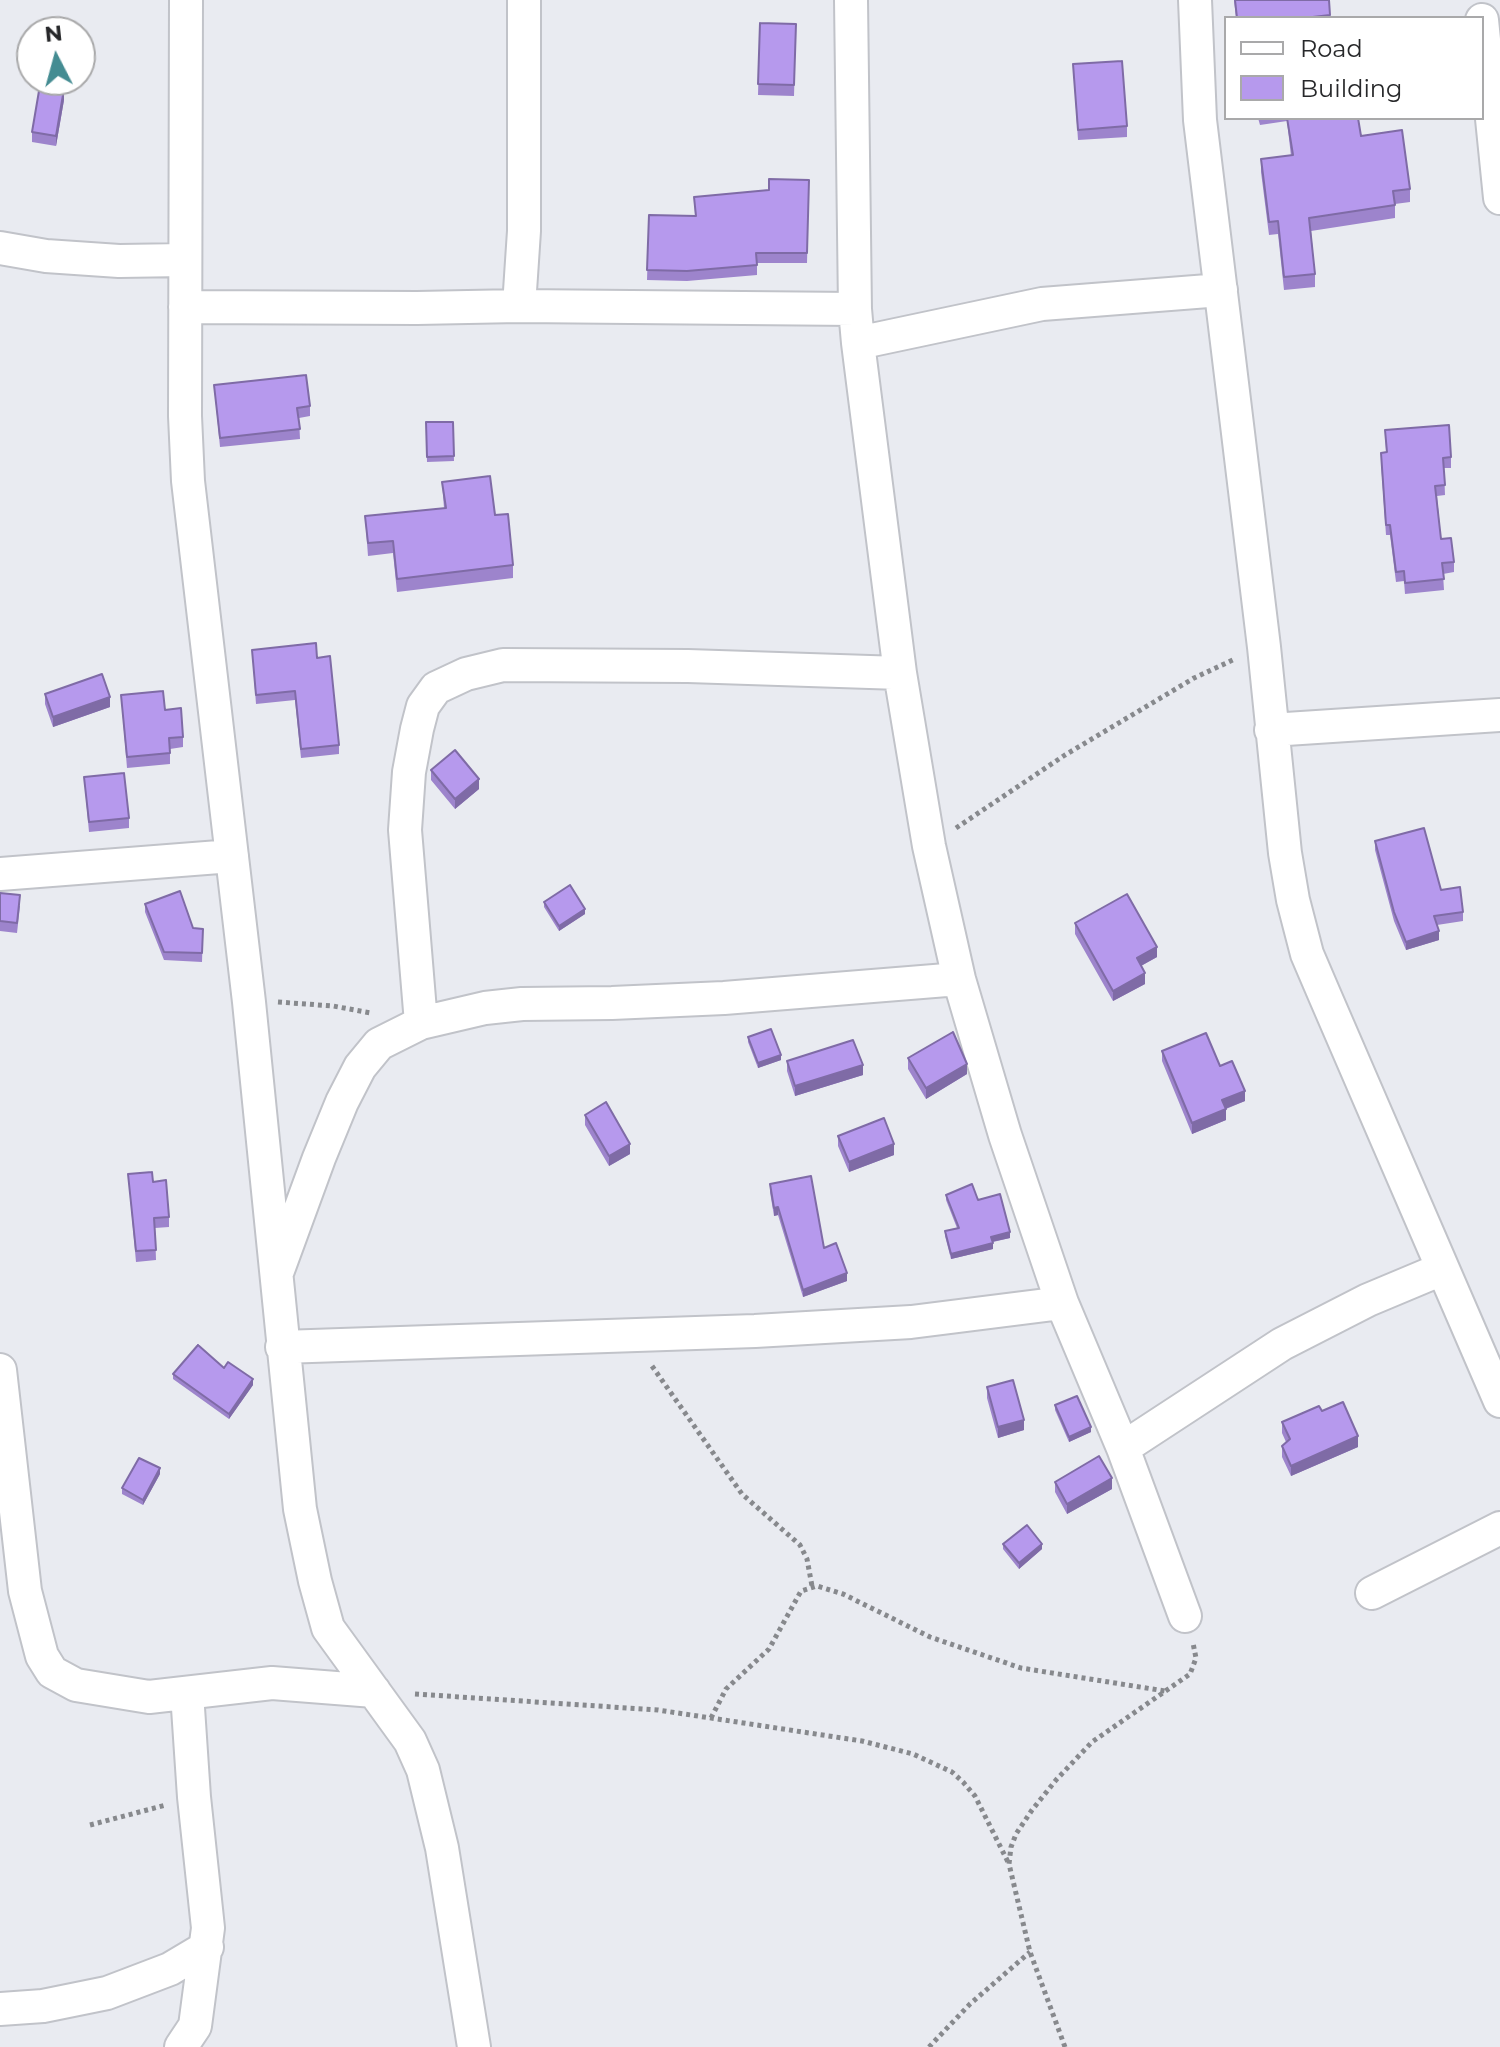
<!DOCTYPE html>
<html>
<head>
<meta charset="utf-8">
<style>
  body { margin:0 }
  #map { position:relative; width:1500px; height:2047px; overflow:hidden; background:#e9ebf1; font-family:Montserrat,sans-serif }
  canvas { display:block }
  .legend { position:absolute; left:1224px; top:16px; width:260px; height:104px; box-sizing:border-box; background:#fff; border:2px solid #a9a9aa; margin:0; padding:10px 14px; list-style:none; font-size:24px; color:#27282a }
  .legend li { display:flex; align-items:center; gap:16px; height:40px }
  .legend b { width:40px; border:2px solid #a9a9aa }
  .north { position:absolute; left:16px; top:16px; width:80px; height:80px; box-sizing:border-box; background:#fff; border:2px solid #a9a9aa; border-radius:50%; rotate:354deg; font-size:22px; font-weight:700; line-height:32px; text-align:center; color:#27282a }
  .north::after { content:''; display:block; margin:auto; width:28px; height:36px; background:#448c92; clip-path:polygon(50% 0,100% 100%,50% 72%,0 100%) }
</style>
</head>
<body>
<div id="map">
<canvas width="1500" height="2047"></canvas>
<ul class="legend">
<li><b style="height:10px;background:#fff"></b>Road</li>
<li><b style="height:22px;background:#b699ed"></b>Building</li>
</ul>
<div class="north">N</div>
</div>
<script>
const c = document.querySelector('canvas').getContext('2d');
c.lineJoin = 'round';
const poly = rows => new Path2D(rows.map(r => 'M' + r).join(''));
function trace(path, color, width, dash) { c.strokeStyle = color; c.lineWidth = width; c.lineCap = dash ? 'butt' : 'round'; c.setLineDash(dash || []); c.stroke(path); }
function fill(path, color) { c.fillStyle = color; c.fill(path, 'evenodd'); }
const minor = poly([
  [186,0,185,416,188,481,249,1002,300,1509,315,1581,328,1628,410,1741,423,1770,442,1848,474,2047],
  [851,0,855,309,858,343,900,673,929,846,959,979,1005,1135,1062,1303,1123,1448,1185,1616],
  [1195,0,1200,120,1264,647,1285,853,1293,900,1307,954,1325,996,1500,1401],
  [1482,20,1500,198],
  [0,248,46,256,119,261,185,260],
  [519,306,524,231,524,0],
  [185,307,417,308,519,306,855,309],
  [858,343,1042,304,1221,290],
  [1271,730,1500,715],
  [0,874,232,856],
  [421,1023,405,830,409,772,417,729,423,706,436,688,466,674,503,665,688,666,900,673],
  [278,1270,319,1158,342,1102,360,1067,379,1044,421,1023,485,1008,522,1004,612,1003,724,998,959,979],
  [282,1347,755,1331,911,1322,1062,1303],
  [0,1370,25,1591,42,1656,52,1672,76,1685,149,1697,272,1683,374,1691],
  [1123,1448,1282,1344,1368,1300,1442,1269],
  [1372,1593,1500,1528],
  [0,2009,43,2006,107,1993,170,1969,207,1947],
  [181,2047,195,2026,208,1928,194,1797,187,1693]
]);
trace(minor, '#c1c3c9', 36);
trace(poly([
  [956,828,1065,755,1194,678,1235,659],
  [278,1002,333,1006,371,1013],
  [652,1366,742,1494,800,1545,807,1559,812,1586],
  [415,1694,658,1710,862,1741,913,1754,952,1772,963,1782,975,1796,1009,1864],
  [711,1718,726,1689,769,1649,801,1591,817,1586,843,1594,930,1637,1021,1668,1165,1691],
  [90,1825,166,1805],
  [929,2047,970,2004,1030,1952],
  [1065,2047,1030,1952,1009,1864,1011,1847,1016,1834,1032,1810,1056,1780,1092,1742,1190,1674,1196,1658,1193,1643]
]), '#87898d', 5, [4, 4]);
trace(minor, '#fff', 32);
fill(poly([
  [1234,0,1329,0,1330,18,1236,18],
  [760,23,796,24,794,96,758,95],
  [1073,64,1127,126,1127,137,1078,140],
  [64,100,56,146,32,142,32,132],
  [1258,118,1358,118,1361,136,1410,189,1410,202,1395,204,1395,218,1311,231,1315,274,1315,287,1284,290,1278,234,1269,235,1261,172,1261,159,1291,156,1287,121,1260,125],
  [809,180,807,263,757,263,757,275,687,281,647,280,649,215,695,216,694,197,769,190],
  [214,385,310,406,310,416,299,418,300,439,220,447],
  [426,422,453,422,454,461,427,462],
  [1385,430,1451,457,1451,468,1444,468,1445,495,1437,496,1441,539,1454,562,1454,572,1443,574,1444,590,1405,594,1404,581,1396,582,1390,535,1386,535,1381,463,1381,453,1386,452],
  [442,482,495,515,513,565,513,578,397,592,393,553,368,556,365,516,444,508],
  [252,650,317,658,339,745,339,754,301,758,295,700,256,704],
  [45,694,110,707,53,727,45,704],
  [121,695,165,710,183,737,183,747,170,749,170,764,127,768],
  [431,770,479,789,455,809,431,780],
  [84,777,129,818,129,828,89,832],
  [1375,841,1441,890,1463,912,1463,921,1437,925,1439,940,1406,950,1394,921,1375,850],
  [0,893,20,906,17,933,0,931],
  [544,902,585,914,559,931,544,907],
  [145,904,193,928,203,929,202,962,164,960,145,912],
  [1075,923,1157,957,1141,966,1145,984,1113,1001,1075,934],
  [748,1037,781,1060,758,1068,748,1042],
  [1162,1051,1220,1066,1245,1101,1226,1109,1226,1120,1192,1134,1162,1061],
  [908,1058,967,1074,926,1099,908,1069],
  [787,1061,863,1075,795,1096,787,1071],
  [585,1115,630,1154,609,1166,585,1125],
  [838,1136,894,1155,849,1172,838,1146],
  [128,1174,153,1182,169,1217,169,1227,155,1228,156,1260,136,1262],
  [770,1184,824,1248,847,1281,803,1297,778,1215,774,1216,770,1192],
  [946,1195,978,1200,1010,1238,993,1242,993,1249,951,1259,945,1236,945,1231,957,1228,946,1200],
  [224,1368,253,1385,229,1419,173,1379,173,1374],
  [987,1387,1024,1430,998,1438,987,1398],
  [1055,1405,1091,1432,1069,1442,1055,1410],
  [1322,1411,1358,1447,1291,1476,1282,1457,1282,1446,1286,1442,1282,1433,1282,1422],
  [160,1474,143,1505,122,1494,122,1488],
  [1055,1482,1112,1489,1067,1514,1055,1492],
  [1003,1544,1042,1549,1019,1569,1003,1549]
]), '#9d84cc');
fill(poly([
  [64,89,64,100,56,146,56,136],
  [110,697,110,707,53,727,53,717],
  [479,779,479,789,455,809,455,799],
  [585,909,585,914,559,931,559,926],
  [1439,931,1439,940,1406,950,1406,942],
  [1157,947,1157,957,1137,968,1137,958],
  [1145,973,1145,984,1113,1001,1113,991],
  [781,1055,781,1060,758,1068,758,1063],
  [967,1064,967,1074,926,1099,926,1088],
  [863,1065,863,1075,795,1096,795,1086],
  [1245,1091,1245,1101,1222,1110,1222,1100],
  [1226,1109,1226,1120,1192,1134,1192,1123],
  [630,1144,630,1154,609,1166,609,1156],
  [894,1144,894,1155,849,1172,849,1162],
  [778,1207,778,1215,774,1216,774,1208],
  [1010,1232,1010,1238,991,1242,991,1237],
  [993,1243,993,1249,951,1259,951,1254],
  [847,1273,847,1281,803,1297,803,1290],
  [253,1379,253,1385,229,1419,229,1414],
  [1024,1420,1024,1430,998,1438,998,1427],
  [1091,1427,1091,1432,1069,1442,1069,1437],
  [1358,1436,1358,1447,1291,1476,1291,1466],
  [160,1468,160,1474,143,1505,143,1500],
  [1112,1478,1112,1489,1067,1514,1067,1504],
  [1042,1544,1042,1549,1019,1569,1019,1563]
]), '#7f6ba6');
const building = poly([
  [1235,0,1329,0,1330,15,1304,18,1237,18,1235,0],
  [760,23,796,24,794,85,758,84,760,23],
  [1122,61,1127,126,1078,130,1073,64,1122,61],
  [40,85,64,89,56,136,32,132,40,85],
  [1287,118,1358,118,1361,136,1402,130,1410,189,1393,191,1395,205,1309,218,1315,274,1284,277,1278,221,1269,222,1261,159,1293,155,1287,118],
  [769,179,809,180,807,253,756,253,757,265,687,271,647,270,649,215,696,216,694,197,769,190,769,179],
  [306,375,310,406,297,408,300,429,220,438,214,385,306,375],
  [426,422,453,422,454,456,427,457,426,422],
  [1449,425,1451,457,1443,458,1445,485,1435,486,1441,539,1451,538,1454,562,1442,563,1444,579,1405,583,1404,571,1396,572,1390,525,1386,525,1381,453,1387,452,1385,430,1449,425],
  [490,476,495,515,508,514,513,565,397,579,393,541,368,543,365,516,446,508,442,482,490,476],
  [316,643,317,658,330,656,339,745,301,749,295,691,256,695,252,650,316,643],
  [102,674,110,697,53,717,45,694,102,674],
  [163,691,165,710,181,708,183,737,169,738,170,753,127,757,121,695,163,691],
  [455,750,479,779,455,799,431,770,455,750],
  [124,773,129,818,89,822,84,777,124,773],
  [1424,828,1441,890,1460,887,1463,912,1434,916,1439,931,1406,942,1394,912,1375,841,1424,828],
  [570,885,585,909,559,926,544,902,570,885],
  [180,891,193,928,203,929,202,953,164,952,145,904,180,891],
  [0,893,20,895,17,923,0,921,0,893],
  [1127,894,1157,947,1137,958,1145,973,1113,991,1075,923,1127,894],
  [771,1029,781,1055,758,1063,748,1037,771,1029],
  [953,1032,967,1064,926,1088,908,1058,953,1032],
  [1206,1033,1220,1066,1232,1061,1245,1091,1222,1100,1226,1109,1192,1123,1162,1051,1206,1033],
  [853,1040,863,1065,795,1086,787,1061,853,1040],
  [606,1102,630,1144,609,1156,585,1115,606,1102],
  [884,1118,894,1144,849,1162,838,1136,884,1118],
  [152,1172,153,1182,166,1180,169,1217,154,1218,156,1250,136,1251,128,1174,152,1172],
  [811,1176,824,1248,836,1243,847,1273,803,1290,778,1207,774,1208,770,1184,811,1176],
  [972,1184,978,1200,1000,1194,1010,1232,991,1237,993,1243,951,1254,945,1231,959,1228,946,1195,972,1184],
  [198,1345,224,1368,228,1362,253,1379,229,1414,173,1374,198,1345],
  [1013,1380,1024,1420,998,1427,987,1387,1013,1380],
  [1077,1396,1091,1427,1069,1437,1055,1405,1077,1396],
  [1343,1402,1358,1436,1291,1466,1282,1446,1290,1439,1282,1422,1319,1406,1322,1411,1343,1402],
  [1099,1456,1112,1478,1067,1504,1055,1482,1099,1456],
  [139,1458,160,1468,143,1500,122,1488,139,1458],
  [1027,1525,1042,1544,1019,1563,1003,1544,1027,1525]
]);
fill(building, '#b699ed');
trace(building, '#7f6ba6', 2);
</script>
</body>
</html>
